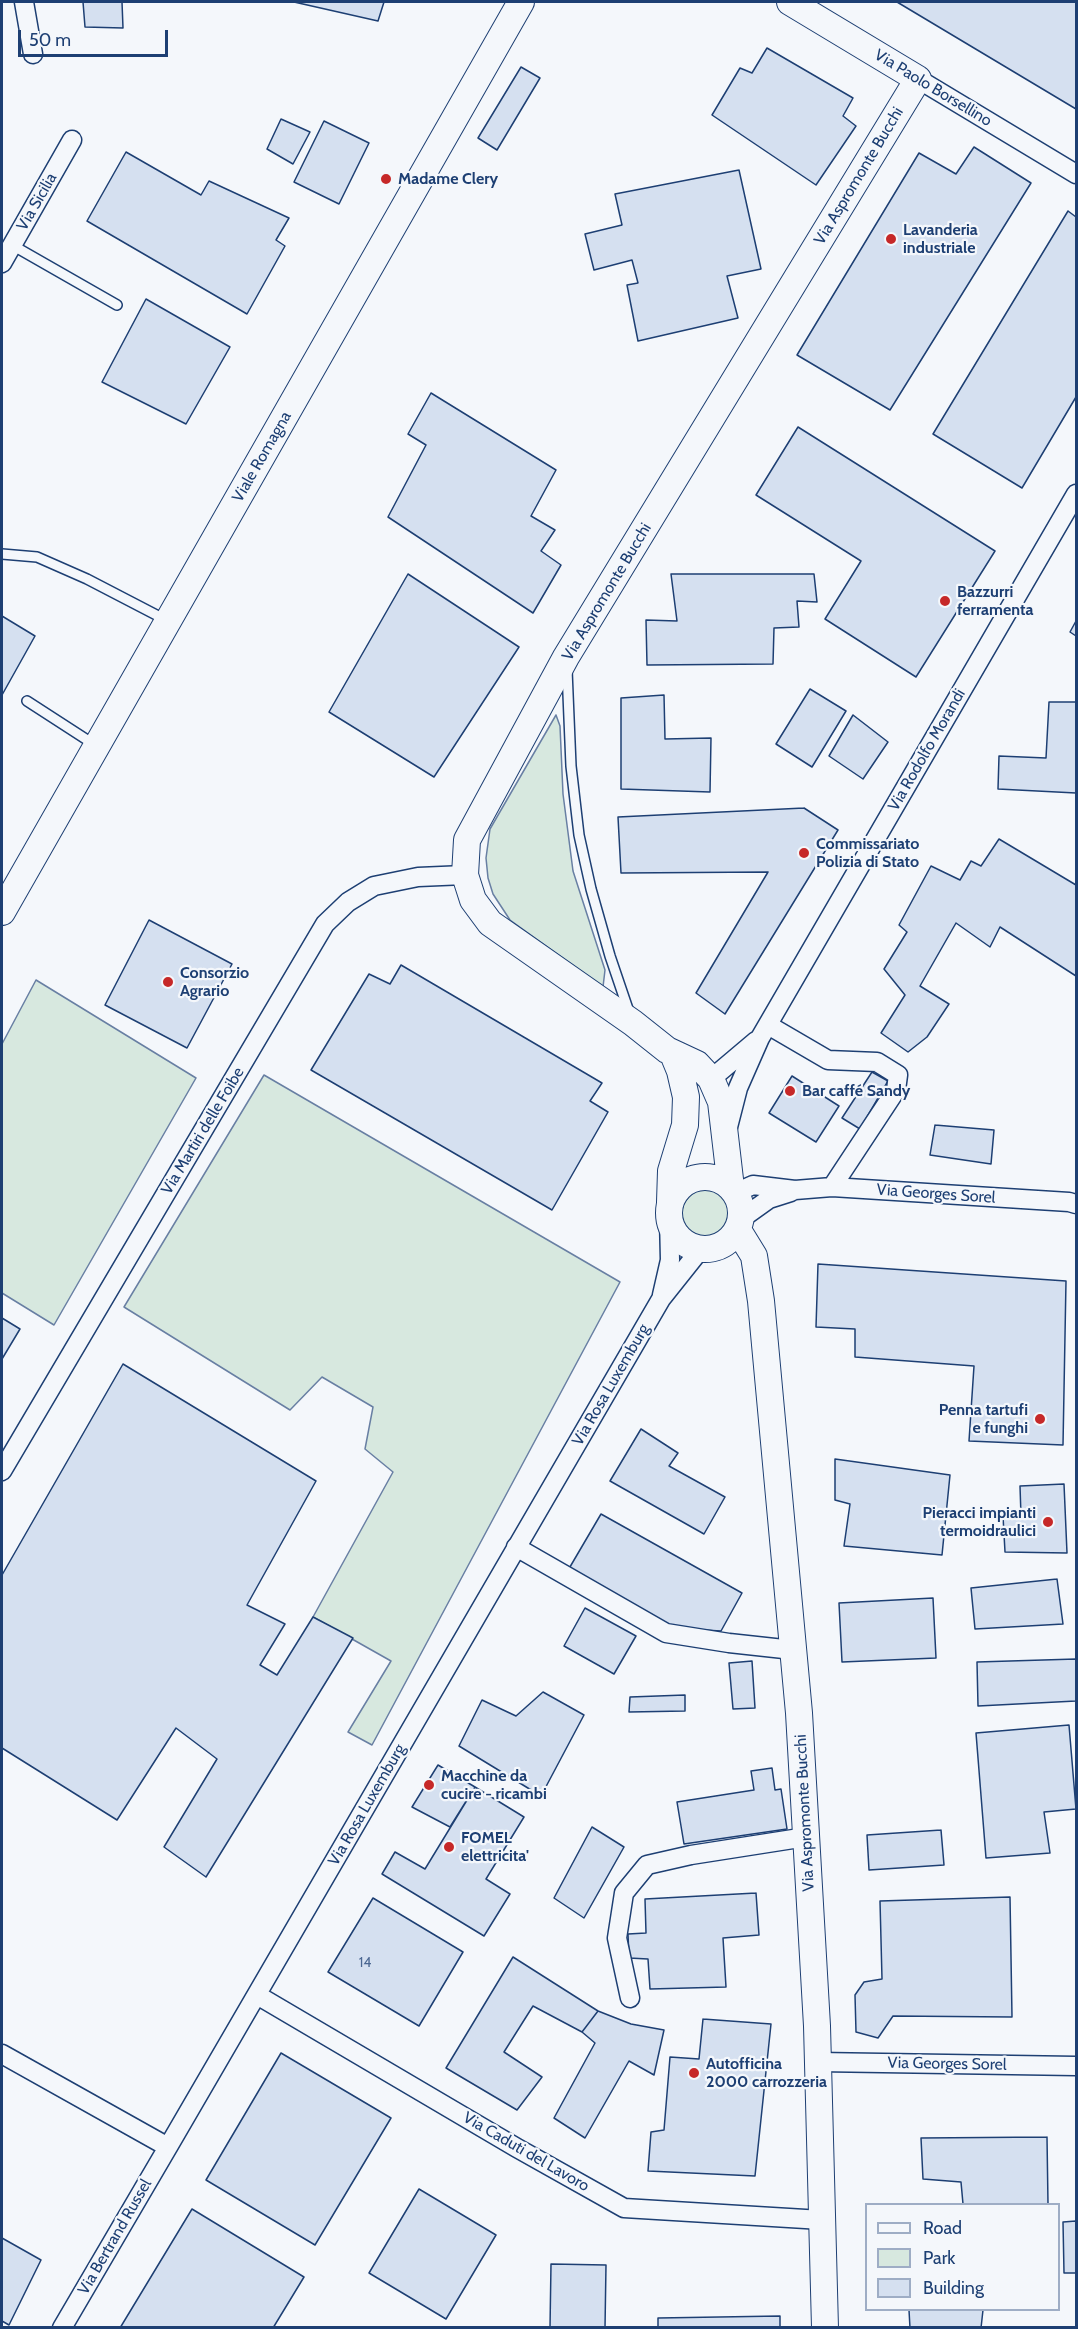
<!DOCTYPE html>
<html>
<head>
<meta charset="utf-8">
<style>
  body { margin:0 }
  #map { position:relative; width:1078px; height:2329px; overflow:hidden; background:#f4f7fb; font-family:Cabin,sans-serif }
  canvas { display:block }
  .frame { position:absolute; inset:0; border:3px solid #1d3f73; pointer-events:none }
  .legend { position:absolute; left:865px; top:2203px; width:195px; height:108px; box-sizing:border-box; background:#f4f7fb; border:2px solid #9eadc5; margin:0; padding:8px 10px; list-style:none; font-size:18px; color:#1d3f73 }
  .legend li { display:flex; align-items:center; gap:12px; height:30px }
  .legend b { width:30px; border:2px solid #9eadc5 }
  .scale { position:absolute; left:18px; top:30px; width:150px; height:27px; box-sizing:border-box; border:3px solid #1d3f73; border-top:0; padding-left:8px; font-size:18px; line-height:21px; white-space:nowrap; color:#1d3f73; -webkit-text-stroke:4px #f4f7fb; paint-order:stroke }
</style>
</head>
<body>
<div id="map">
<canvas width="1078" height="2329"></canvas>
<div class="frame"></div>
<ul class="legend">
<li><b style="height:8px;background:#f4f7fb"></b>Road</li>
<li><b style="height:16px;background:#d7e8df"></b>Park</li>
<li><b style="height:16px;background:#d5e0f0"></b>Building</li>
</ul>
<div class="scale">50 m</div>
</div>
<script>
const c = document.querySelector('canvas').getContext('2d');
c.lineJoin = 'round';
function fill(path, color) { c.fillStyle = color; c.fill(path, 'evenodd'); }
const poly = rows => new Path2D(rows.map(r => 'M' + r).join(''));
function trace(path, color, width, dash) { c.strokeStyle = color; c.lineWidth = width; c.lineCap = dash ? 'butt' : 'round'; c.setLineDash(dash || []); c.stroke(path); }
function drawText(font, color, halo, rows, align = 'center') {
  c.font = font + ' Cabin,sans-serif'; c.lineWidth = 4.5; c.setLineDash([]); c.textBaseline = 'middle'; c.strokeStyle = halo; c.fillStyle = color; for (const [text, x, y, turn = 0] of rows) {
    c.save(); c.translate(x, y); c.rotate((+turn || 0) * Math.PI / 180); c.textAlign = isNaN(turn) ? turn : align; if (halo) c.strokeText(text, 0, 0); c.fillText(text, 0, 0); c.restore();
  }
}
const green = poly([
  [556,715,560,726,563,794,573,871,605,970,603,987,510,920,493,894,488,878,486,858,490,829,556,715],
  [36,980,196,1078,54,1325,2,1293,2,1044,36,980],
  [264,1075,620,1282,372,1745,348,1732,391,1661,313,1617,393,1472,365,1449,373,1407,322,1377,290,1410,124,1307,264,1075],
  '682 1214a25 25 0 1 1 50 0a25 25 0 1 1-50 0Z'
]);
fill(green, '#d7e8df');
trace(green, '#687fa3', 1.5);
const building = poly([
  [83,2,122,2,123,28,85,27,83,2],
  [294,2,384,2,378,21,294,2],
  [897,2,1076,2,1076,109,897,2],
  [767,48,853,98,843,116,856,126,816,185,712,115,740,68,752,73,767,48],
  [521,67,540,78,497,150,478,138,521,67],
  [281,119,310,132,293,164,267,149,281,119],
  [324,121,369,143,339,204,294,182,324,121],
  [974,147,1031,183,890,410,797,355,919,153,956,174,974,147],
  [126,152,201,195,209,181,289,218,276,240,285,246,247,314,87,221,126,152],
  [739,170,761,269,727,276,738,318,638,341,627,285,638,283,632,260,594,270,585,234,622,225,615,194,739,170],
  [1068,211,1076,217,1076,397,1022,488,933,434,1068,211],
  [146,299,230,347,186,424,102,382,146,299],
  [431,393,556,470,531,516,555,530,541,551,561,565,533,613,388,517,426,445,408,434,431,393],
  [798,427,995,551,916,677,825,619,861,561,756,495,798,427],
  [408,574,519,647,434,777,329,712,408,574],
  [671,574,814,574,817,602,797,601,799,627,774,628,773,664,647,665,646,620,677,621,671,574],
  [2,616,35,636,2,695,2,616],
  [1076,621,1076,636,1070,632,1076,621],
  [810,689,846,711,812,767,776,744,810,689],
  [664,695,665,739,711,738,710,792,621,789,621,698,664,695],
  [1049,702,1076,702,1076,793,998,789,999,756,1046,758,1049,702],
  [853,715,888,742,863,779,829,756,853,715],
  [804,808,838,830,725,1014,696,993,768,872,621,873,618,817,804,808],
  [999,839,1076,885,1076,976,1000,927,990,947,956,923,920,986,949,1004,927,1037,908,1052,881,1033,905,995,884,969,907,932,899,925,931,866,960,880,971,861,981,866,999,839],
  [149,920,232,964,187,1048,105,1005,149,920],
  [401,965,602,1083,590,1101,608,1112,552,1210,311,1070,369,974,390,984,401,965],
  [872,1072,888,1081,860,1129,842,1118,872,1072],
  [792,1076,839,1106,816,1142,769,1113,792,1076],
  [935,1125,994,1130,991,1164,930,1155,935,1125],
  [818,1264,1066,1281,1063,1445,969,1441,974,1366,855,1357,855,1329,816,1327,818,1264],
  [2,1318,20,1329,2,1359,2,1318],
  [123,1364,316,1481,247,1605,285,1624,260,1665,277,1675,313,1617,353,1638,206,1877,164,1847,217,1759,176,1728,117,1820,2,1748,2,1575,123,1364],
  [641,1429,678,1453,669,1466,725,1497,704,1534,610,1481,641,1429],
  [835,1459,950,1475,942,1555,844,1546,850,1504,835,1500,835,1459],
  [1064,1484,1067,1553,1005,1552,1003,1516,1021,1516,1020,1486,1064,1484],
  [601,1514,742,1593,721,1631,669,1628,567,1572,601,1514],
  [1057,1579,1063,1624,975,1629,971,1588,1057,1579],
  [933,1598,936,1658,842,1662,839,1603,933,1598],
  [585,1608,636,1636,614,1674,564,1646,585,1608],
  [1076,1659,1076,1701,978,1706,977,1662,1076,1659],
  [752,1661,755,1708,733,1709,729,1663,752,1661],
  [543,1692,584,1715,541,1796,459,1746,482,1700,516,1716,543,1692],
  [685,1695,685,1711,629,1712,630,1697,685,1695],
  [1069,1725,1076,1809,1044,1812,1050,1853,986,1858,976,1733,1069,1725],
  [438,1765,475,1787,450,1827,412,1807,438,1765],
  [772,1768,775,1790,781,1789,787,1829,684,1844,677,1802,754,1790,751,1771,772,1768],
  [475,1787,524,1817,486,1879,510,1894,484,1936,382,1874,395,1852,425,1869,475,1787],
  [592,1827,624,1847,584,1918,554,1898,592,1827],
  [941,1830,944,1865,869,1870,867,1835,941,1830],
  [756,1893,759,1935,723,1938,726,1987,650,1989,648,1959,629,1958,628,1934,646,1933,645,1899,756,1893],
  [1010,1897,1012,2017,893,2016,878,2038,856,2032,855,1995,864,1982,882,1979,880,1901,1010,1897],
  [373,1898,463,1952,419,2026,328,1972,373,1898],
  [513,1957,598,2011,582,2032,533,2006,504,2052,542,2077,517,2110,446,2068,513,1957],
  [598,2011,631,2024,664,2030,654,2075,629,2061,585,2138,554,2118,595,2043,582,2032,598,2011],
  [703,2019,771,2024,755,2176,648,2171,651,2132,664,2130,670,2057,699,2059,703,2019],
  [281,2053,391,2118,315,2245,206,2180,281,2053],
  [1047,2137,1048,2204,963,2204,961,2182,923,2179,921,2138,1047,2137],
  [419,2189,496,2235,446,2319,369,2273,419,2189],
  [192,2209,304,2277,273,2328,120,2328,192,2209],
  [1076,2221,1076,2273,1064,2273,1063,2222,1076,2221],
  [2,2238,41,2260,9,2325,2,2321,2,2238],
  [551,2264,606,2265,605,2328,550,2328,551,2264],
  [909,2310,983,2310,981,2328,910,2328,909,2310],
  [780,2316,780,2328,658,2328,658,2318,780,2316]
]);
fill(building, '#d5e0f0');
trace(building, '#1d3f73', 1.5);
const lane = poly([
  [12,245,117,305],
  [2,554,37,557,87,579,166,620],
  [567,670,571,766,579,835,591,889,610,956,629,1012],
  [27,701,95,745]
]);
const street = poly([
  [24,2,33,54],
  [918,79,1076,174],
  [2,263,72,140],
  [768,1025,828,1060,877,1062,898,1075,896,1090,832,1187],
  [711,1079,756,1041],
  [728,1127,738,1088,760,1038,1076,494],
  [735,1193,753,1185,795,1190,832,1187,1069,1202,1076,1204],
  [741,1219,769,1199,791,1192],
  [662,1295,670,1260,669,1217],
  [2,1471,325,924,348,902,374,886,418,877,465,875],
  [516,1547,666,1633,729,1643,793,1650],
  [257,1995,517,2148,624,2208,822,2220],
  [630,1998,617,1938,624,1893,647,1865,691,1855,806,1837],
  [2,2054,168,2147,661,1299,700,1250],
  [818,2062,1076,2066],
  [62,2328,168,2147]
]);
const secondary = poly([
  [2,912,521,2],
  '669 1213a36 36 0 1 1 72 0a36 36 0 1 1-72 0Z',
  [731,1188,721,1102,711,1079,697,1064,667,1050,633,1023,490,923,473,900,465,875,467,840,566,657,918,79,790,2],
  [670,1202,671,1171,685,1125,686,1097,680,1071,673,1054],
  [738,1230,754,1256,761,1301,799,1713,817,2026,825,2328]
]);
trace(lane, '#1d3f73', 12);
trace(street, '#1d3f73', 21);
trace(secondary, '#1d3f73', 28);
trace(lane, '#f4f7fb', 9);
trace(street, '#f4f7fb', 18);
trace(secondary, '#f4f7fb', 26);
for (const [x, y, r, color] of [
  [386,179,6,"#c62828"],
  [891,239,6,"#c62828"],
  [945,601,6,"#c62828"],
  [804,853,6,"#c62828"],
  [168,982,6,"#c62828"],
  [790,1091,6,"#c62828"],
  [1040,1419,6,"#c62828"],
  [1048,1522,6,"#c62828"],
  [429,1785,6,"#c62828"],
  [449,1847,6,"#c62828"],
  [694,2073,6,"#c62828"]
]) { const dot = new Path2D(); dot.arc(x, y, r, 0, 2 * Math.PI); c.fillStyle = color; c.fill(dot); trace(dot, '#f4f7fb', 2); }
drawText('14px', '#4b6792', null, [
  ["14",365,1963]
]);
drawText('16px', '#1d3f73', '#f4f7fb', [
  ["Via Paolo Borsellino",933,88,31],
  ["Via Aspromonte Bucchi",859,176,-59],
  ["Via Sicilia",37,202,-60],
  ["Viale Romagna",262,457,-60],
  ["Via Aspromonte Bucchi",607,592,-59],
  ["Via Rodolfo Morandi",927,750,-60],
  ["Via Martiri delle Foibe",203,1131,-59],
  ["Via Georges Sorel",936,1194,4],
  ["Via Rosa Luxemburg",611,1385,-60],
  ["Via Rosa Luxemburg",367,1805,-60],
  ["Via Aspromonte Bucchi",805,1813,-93],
  ["Via Georges Sorel",947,2064,1],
  ["Via Caduti del Lavoro",526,2152,30],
  ["Via Bertrand Russel",115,2237,-60]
]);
drawText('bold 16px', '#1d3f73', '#f4f7fb', [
  ["Madame Clery",398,179],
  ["Lavanderia",903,230],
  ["industriale",903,248],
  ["Bazzurri",957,592],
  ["ferramenta",957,610],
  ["Commissariato",816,844],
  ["Polizia di Stato",816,862],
  ["Consorzio",180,973],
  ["Agrario",180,991],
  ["Bar caffé Sandy",802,1091],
  ["Penna tartufi",1028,1410,"right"],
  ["e funghi",1028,1428,"right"],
  ["Pieracci impianti",1036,1513,"right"],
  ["termoidraulici",1036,1531,"right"],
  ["Macchine da",441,1776],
  ["cucire - ricambi",441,1794],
  ["FOMEL",461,1838],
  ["elettricita'",461,1856],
  ["Autofficina",706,2064],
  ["2000 carrozzeria",706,2082]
], 'left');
</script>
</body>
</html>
